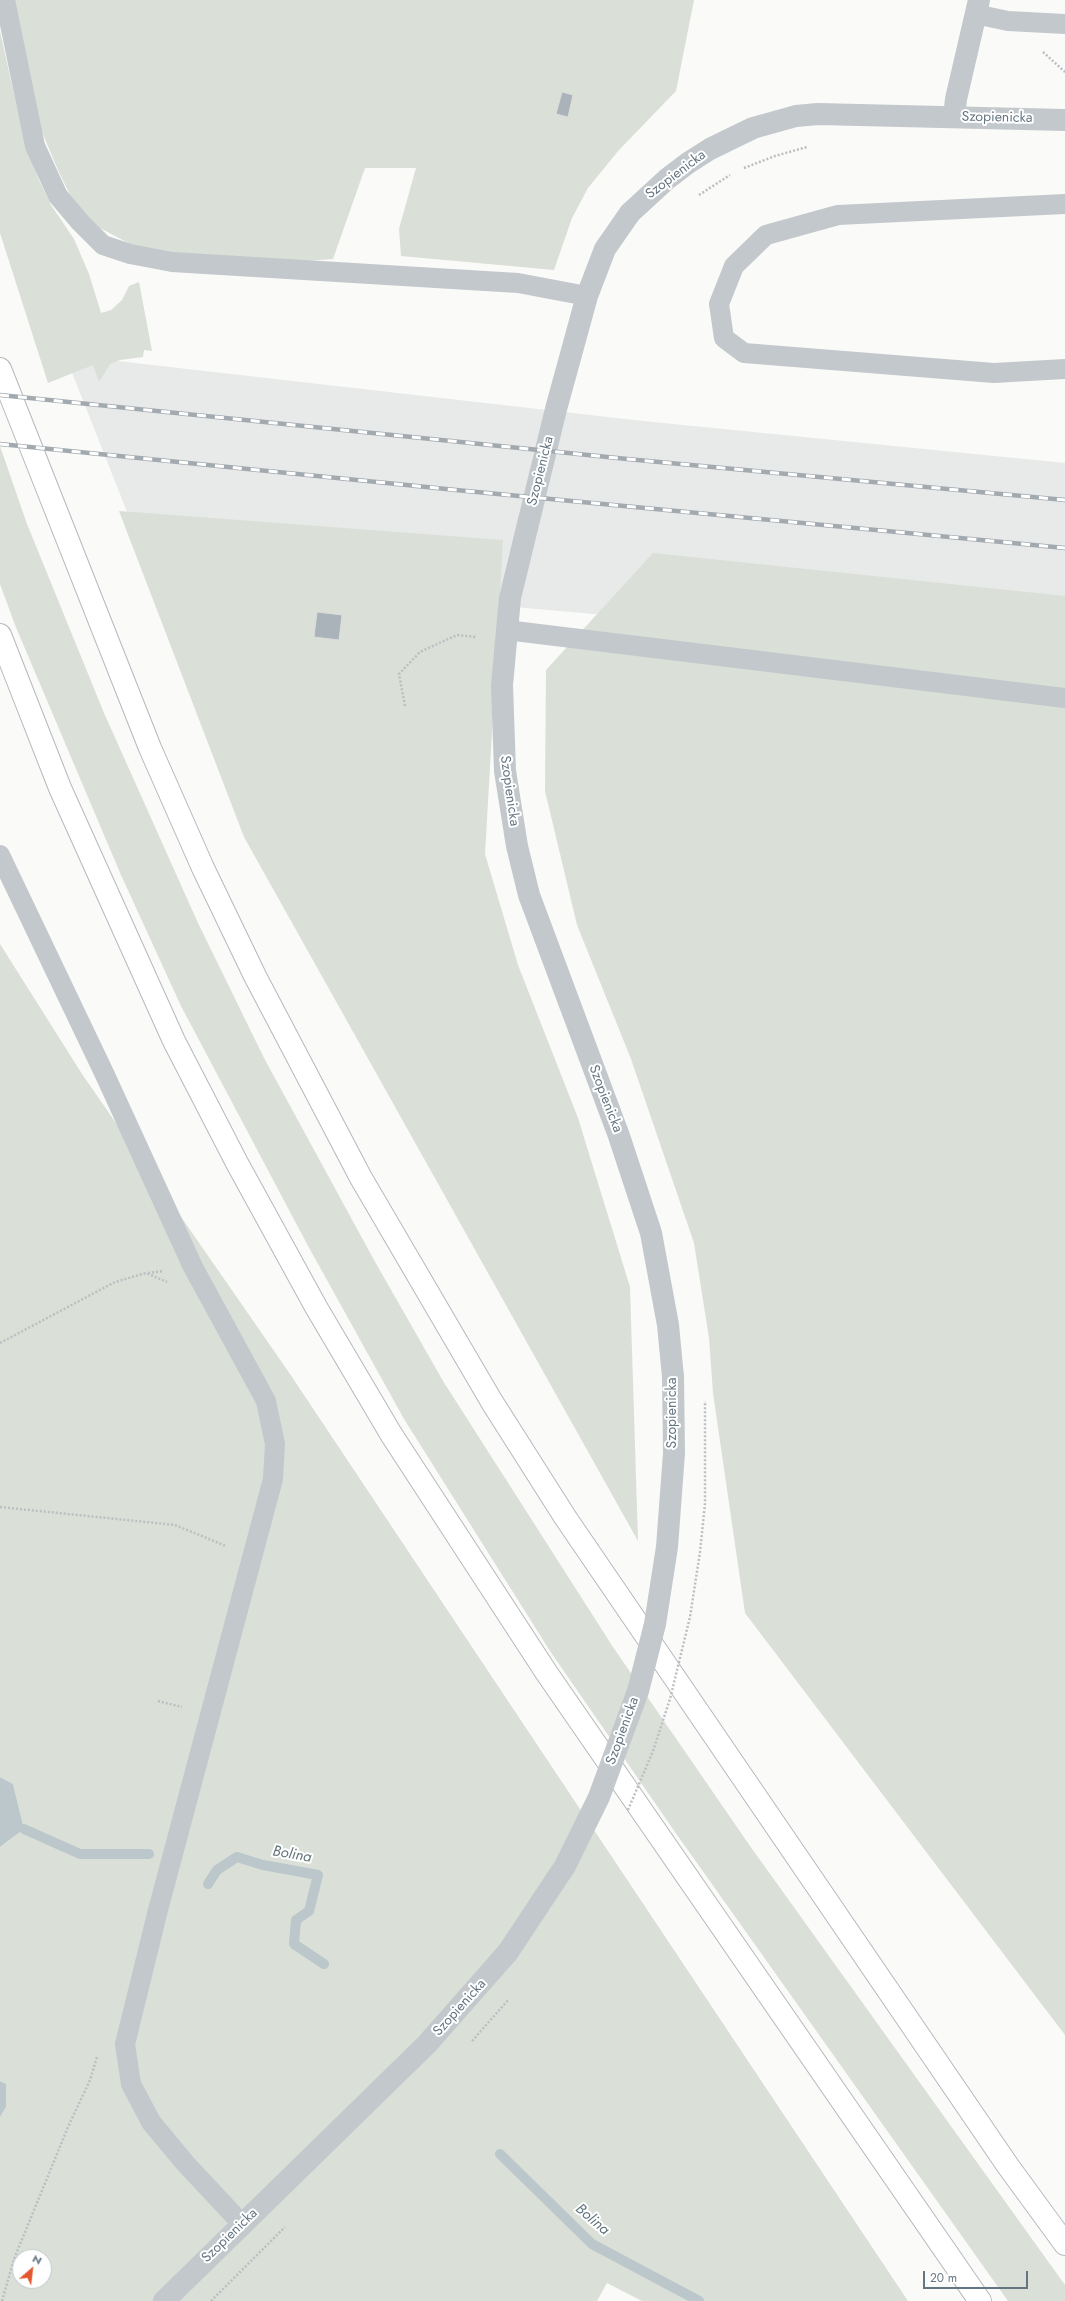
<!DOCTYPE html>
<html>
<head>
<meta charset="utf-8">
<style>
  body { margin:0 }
  #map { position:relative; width:1065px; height:2301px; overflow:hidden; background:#fafaf8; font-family:Jost,sans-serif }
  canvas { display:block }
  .north { position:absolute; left:12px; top:2249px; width:40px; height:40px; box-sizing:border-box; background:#fff; border:1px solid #c1c8cd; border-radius:50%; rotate:28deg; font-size:11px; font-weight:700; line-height:16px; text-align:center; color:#657683 }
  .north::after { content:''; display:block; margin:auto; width:14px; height:18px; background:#e4572e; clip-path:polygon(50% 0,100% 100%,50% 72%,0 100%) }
  .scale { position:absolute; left:923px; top:2271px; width:105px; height:18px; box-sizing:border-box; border:2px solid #657683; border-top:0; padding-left:5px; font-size:12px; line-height:14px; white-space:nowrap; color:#657683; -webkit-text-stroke:3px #fff; paint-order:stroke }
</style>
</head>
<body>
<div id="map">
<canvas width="1065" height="2301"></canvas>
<div class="north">N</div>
<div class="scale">20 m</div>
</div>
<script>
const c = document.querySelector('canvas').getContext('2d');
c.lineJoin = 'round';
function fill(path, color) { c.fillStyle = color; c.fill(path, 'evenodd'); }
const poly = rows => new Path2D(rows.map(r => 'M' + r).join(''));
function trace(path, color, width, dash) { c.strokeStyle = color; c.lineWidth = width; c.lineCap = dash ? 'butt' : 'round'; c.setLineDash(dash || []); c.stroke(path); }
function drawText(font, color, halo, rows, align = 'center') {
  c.font = font + ' Jost,sans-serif'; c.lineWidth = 4; c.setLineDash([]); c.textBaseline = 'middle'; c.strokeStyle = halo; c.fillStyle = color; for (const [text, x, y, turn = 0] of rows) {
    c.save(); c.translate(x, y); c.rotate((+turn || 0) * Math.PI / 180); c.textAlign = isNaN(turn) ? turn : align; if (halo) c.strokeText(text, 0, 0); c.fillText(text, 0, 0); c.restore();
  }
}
fill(poly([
  [65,355,643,421,1065,463,1065,624,616,616,152,575]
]), '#e8e9e9');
fill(poly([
  [12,0,694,0,676,91,619,150,588,188,572,218,554,270,401,256,399,229,416,168,365,168,333,259,307,261,162,252,130,244,100,228,86,215,70,195,58,170,39,125],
  [0,31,24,139,38,178,51,205,74,239,89,274,101,313,111,310,122,300,129,286,139,282,152,351,144,350,143,357,120,360,110,364,99,382,93,365,48,383,0,233],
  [0,446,27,524,104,713,198,923,264,1058,374,1260,443,1381,613,1647,750,1846,1065,2285,1065,2301,1008,2301,675,1832,550,1651,404,1419,307,1244,181,1006,121,875,15,625,0,584],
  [119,511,503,540,485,854,518,965,578,1118,630,1287,638,1541,244,837],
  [653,553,1065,596,1065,2035,745,1613,713,1393,709,1338,694,1243,631,1059,577,925,545,791,546,670],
  [0,944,82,1074,290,1374,908,2301,642,2301,607,2283,597,2301,0,2301,0,2117,6,2107,6,2084,0,2081,0,1847,24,1829,13,1784,0,1777],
  [20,2257,44,2257,44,2281,20,2281]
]), '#dadfd7');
fill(poly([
  [0,1777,13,1784,24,1829,0,1847],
  [0,2081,6,2084,6,2107,0,2117]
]), '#bbc7cb');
trace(poly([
  [24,1829,80,1854,149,1854],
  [208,1884,217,1870,237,1857,263,1865,318,1875,309,1911,296,1920,294,1944,324,1964],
  [500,2154,592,2244,699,2301]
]), '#bbc7cb', 10);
const building = poly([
  [562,92,573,95,568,117,556,114,562,92],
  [317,612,342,615,339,640,314,637,317,612]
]);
fill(building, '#aab3b9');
trace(building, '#dcdcda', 1);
const motorway = poly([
  [0,369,150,748,203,868,255,976,361,1178,492,1402,565,1517,1008,2166,1065,2244],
  [0,635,60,788,174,1041,237,1163,316,1307,391,1434,546,1672,980,2301]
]);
trace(motorway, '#b4b9bd', 24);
trace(poly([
  [1043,52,1065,72],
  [744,168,775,156,807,147],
  [699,195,730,175],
  [405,706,399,674,420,652,457,635,476,637],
  [148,1273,163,1271],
  [0,1343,115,1282,146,1273,167,1282],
  [0,1507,175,1525,226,1546],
  [158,1701,182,1707],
  [472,2041,509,1999],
  [2,2301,14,2259,68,2127,90,2080,97,2057],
  [211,2301,285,2227]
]), '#bbbfc2', 2.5, [2, 2]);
trace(poly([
  [5,0,35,146,58,196,80,222,103,245,130,254,172,262,518,283,587,296],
  [975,14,1008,21,1065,24],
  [1065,204,838,215,766,235,734,266,719,304,724,338,744,353,994,373,1065,369],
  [506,630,1065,698],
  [0,855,105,1075,193,1267,266,1401,275,1444,273,1479,158,1910,125,2044,131,2084,151,2122,185,2163,242,2224]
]), '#c3c8cc', 20);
trace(poly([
  [954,117,956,99,979,0]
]), '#c3c8cc', 22);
trace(poly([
  [673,1377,668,1325,651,1233,619,1136,529,895,517,846,505,771,502,685,510,598,556,409,587,296,605,249,630,213,667,179,688,163,710,149,753,128,796,116,818,114,1065,120],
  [164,2301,427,2044,508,1952]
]), '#c3c8cc', 22);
trace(motorway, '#fff', 22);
const rail = poly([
  [0,395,627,459,1065,500],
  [0,444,456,490,1065,548]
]);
trace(rail, '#a2aab0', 4.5);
trace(rail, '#fff', 3, [9]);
trace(poly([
  [628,1810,653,1751,670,1699,690,1617,700,1552,705,1504,705,1401]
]), '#bbbfc2', 2.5, [2, 2]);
trace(poly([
  [508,1952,565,1866,599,1797,638,1691,655,1624,667,1547,674,1453,673,1377]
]), '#c3c8cc', 22);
drawText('14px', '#657683', '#fff', [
  ["Szopienicka",997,118,1],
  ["Szopienicka",676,175,-37],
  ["Szopienicka",541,471,-76],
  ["Szopienicka",509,791,82],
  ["Szopienicka",605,1099,69],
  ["Szopienicka",673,1413,-90],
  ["Szopienicka",623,1731,-70],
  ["Szopienicka",460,2008,-48],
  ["Szopienicka",230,2236,-44]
]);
drawText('italic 15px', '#60757c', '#fff', [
  ["Bolina",292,1855,10],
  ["Bolina",592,2220,41]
]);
</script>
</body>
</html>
